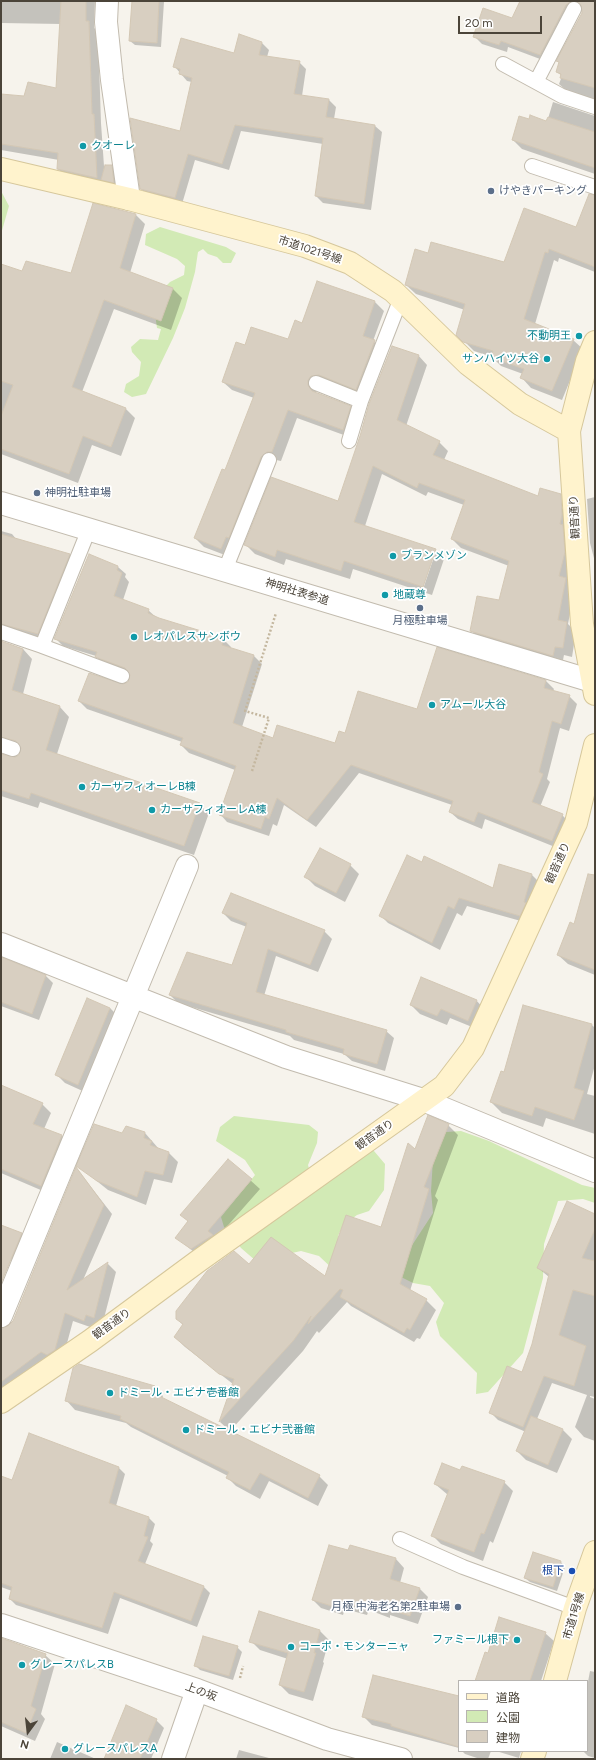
<!DOCTYPE html>
<html>
<head>
<meta charset="utf-8">
<style>
  body { margin:0 }
  #map { position:relative; width:596px; height:1760px; overflow:hidden; background:#f6f3ec; font-family:Figtree,"Noto Sans JP",sans-serif }
  canvas { display:block }
  .frame { position:absolute; inset:0; border:2px solid #4b4439; pointer-events:none }
  .legend { position:absolute; left:458px; top:1680px; width:130px; height:72px; box-sizing:border-box; background:#fff; border:1px solid #b7b4b0; margin:0; padding:5px 7px; list-style:none; font-size:12px; color:#4b4439 }
  .legend li { display:flex; align-items:center; gap:8px; height:20px }
  .legend b { width:20px; border:1px solid #b7b4b0 }
  .north { position:absolute; left:8px; top:1712px; width:40px; height:40px; -webkit-text-stroke:3px #fff; paint-order:stroke; rotate:195deg; font-size:11px; font-weight:700; line-height:16px; text-align:center; color:#4b4439 }
  .north::after { content:''; display:block; margin:auto; width:14px; height:18px; background:#4b4439; clip-path:polygon(50% 0,100% 100%,50% 72%,0 100%) }
  .scale { position:absolute; left:458px; top:16px; width:84px; height:18px; box-sizing:border-box; border:2px solid #4b4439; border-top:0; padding-left:5px; font-size:12px; line-height:14px; white-space:nowrap; color:#4b4439; -webkit-text-stroke:3px #fff; paint-order:stroke }
</style>
</head>
<body>
<div id="map">
<canvas width="596" height="1760"></canvas>
<div class="frame"></div>
<ul class="legend">
<li><b style="height:5px;background:#fff3cd"></b>道路</li>
<li><b style="height:11px;background:#d2eab5"></b>公園</li>
<li><b style="height:11px;background:#d8cfc1"></b>建物</li>
</ul>
<div class="north">N</div>
<div class="scale">20 m</div>
</div>
<script>
const c = document.querySelector('canvas').getContext('2d');
c.lineJoin = 'round';
function fill(path, color) { c.fillStyle = color; c.fill(path, 'evenodd'); }
const poly = rows => new Path2D(rows.map(r => 'M' + r).join(''));
function trace(path, color, width, dash) { c.strokeStyle = color; c.lineWidth = width; c.lineCap = dash ? 'butt' : 'round'; c.setLineDash(dash || []); c.stroke(path); }
function drawText(font, color, halo, rows, align = 'center') {
  c.font = font + ' Figtree,"Noto Sans JP",sans-serif'; c.lineWidth = 3.5; c.setLineDash([]); c.textBaseline = 'middle'; c.strokeStyle = halo; c.fillStyle = color; for (const [text, x, y, turn = 0] of rows) {
    c.save(); c.translate(x, y); c.rotate((+turn || 0) * Math.PI / 180); c.textAlign = isNaN(turn) ? turn : align; if (halo) c.strokeText(text, 0, 0); c.fillText(text, 0, 0); c.restore();
  }
}
fill(poly([
  [1,191,9,206,1,234],
  [160,227,226,247,236,253,231,263,223,263,217,257,208,254,203,249,198,252,195,272,185,308,173,338,146,394,132,397,124,392,126,384,139,376,141,362,132,352,131,347,140,339,158,340,161,329,157,328,155,314,163,289,170,282,184,275,185,266,177,259,145,245,146,234],
  [234,1116,309,1125,318,1132,317,1143,308,1165,313,1183,364,1146,374,1151,385,1164,384,1190,369,1211,357,1215,343,1225,338,1236,341,1248,336,1272,319,1256,301,1251,256,1261,241,1248,224,1227,221,1217,255,1175,245,1160,216,1141,220,1127],
  [461,1131,489,1141,582,1185,595,1188,595,1203,583,1199,558,1201,544,1244,543,1278,523,1353,488,1392,476,1394,477,1373,440,1336,436,1322,444,1303,430,1286,413,1283,399,1276,407,1253,433,1213,431,1191,433,1159,446,1132]
]), '#d2eab5');
fill(poly([
  [1,1,95,1,94,28,98,31,101,123,104,166,111,166,120,175,123,191,67,178,58,169,59,160,1,150,1,95,25,97,57,89,61,24,1,23],
  [133,1,164,2,161,47,135,45,130,41],
  [520,1,579,1,548,62,508,47,507,52,482,44,474,36,513,20],
  [595,10,595,103,569,93,559,84,562,76,557,72,560,63,558,61],
  [262,43,269,50,267,57,299,62,306,69,302,96,329,100,336,107,334,119,375,126,382,132,371,210,323,203,316,196,323,144,241,131,229,170,195,160,182,204,148,196,141,189,181,132,192,82,187,81,175,67,235,55],
  [553,102,595,116,595,174,522,149,513,140,529,121,547,122],
  [595,196,595,272,559,258,558,262,554,260,535,324,573,340,583,349,562,400,531,388,522,378,523,374,501,366,492,357,474,351,457,334,465,310,416,294,406,285,429,255,505,263,576,228],
  [136,215,145,224,130,273,173,289,182,298,171,330,114,309,82,392,126,409,135,418,121,456,92,445,78,483,1,454,1,265,23,272,72,275],
  [317,282,375,302,384,311,373,341,384,350,365,398,316,389,316,393,350,407,359,416,352,438,297,418,281,461,276,460,270,466,230,557,204,547,195,538,226,471,254,398,232,390,223,382,246,346,288,340,302,324],
  [418,355,427,365,406,426,439,442,448,451,444,460,561,507,570,516,575,588,568,624,576,632,572,657,564,655,562,665,481,640,472,631,500,601,509,566,461,548,452,539,464,505,428,492,426,496,382,474,365,526,435,550,444,559,432,595,353,569,350,579,286,559,284,565,255,554,245,544,338,503],
  [433,554,435,554,422,592,420,591],
  [595,497,595,562,590,543,587,499],
  [1,531,12,534,17,540,69,555,79,565,47,643,2,640,3,643,23,649,32,659,23,694,60,707,69,717,57,754,199,804,209,813,194,855,40,802,38,808,1,796],
  [9,746,22,749,20,756,15,758,2,755,2,752],
  [118,567,126,574,125,577,129,582,123,600,148,610,157,618,223,639,231,647,231,649,254,656,262,664,242,727,273,739,336,744,346,734,417,711,438,649,546,681,554,689,553,691,569,696,577,704,569,731,560,728,547,779,550,782,540,807,562,815,570,823,560,849,485,819,482,829,458,819,450,812,452,805,359,773,316,827,284,805,277,826,273,824,269,836,227,822,220,814,235,770,189,753,181,745,182,742,87,709,79,701,119,685,128,684,130,675,104,664,96,656,63,646,55,638],
  [422,863,493,889,500,866,532,875,540,883,528,923,467,906,462,916,457,913,440,950,388,923,380,915],
  [350,865,359,874,345,902,315,886,306,877],
  [595,894,595,975,568,964,558,955],
  [223,913,324,931,332,939,318,972,276,956,264,996,386,1031,394,1038,385,1071,352,1061,344,1054,294,1040,290,1036,178,1003,170,995,232,966,247,927,231,921],
  [1,959,46,976,53,983,39,1020,1,1006],
  [476,1000,485,1010,477,1029,450,1018,447,1025,420,1014,411,1005],
  [523,1006,592,1025,595,1028,595,1065,587,1094,595,1096,595,1134,546,1118,543,1127,502,1113,491,1102,505,1073],
  [110,1008,119,1017,87,1093,65,1083,56,1074],
  [1,1086,42,1104,51,1113,44,1129,62,1136,71,1145,50,1194,1,1173],
  [448,1125,458,1135,435,1196,438,1200,410,1291,426,1300,436,1310,420,1339,417,1338,414,1342,351,1306,347,1302,319,1333,317,1331,303,1351,230,1431,220,1422,233,1384,185,1347,175,1337,183,1325,177,1319,249,1265,325,1277,382,1228,415,1150],
  [145,1133,159,1149,169,1153,178,1162,172,1183,154,1179,146,1205,108,1190,78,1166],
  [228,1160,260,1189,200,1257,177,1238,188,1221,182,1215],
  [77,1169,112,1214,83,1280,108,1264,116,1272,102,1326,95,1323,93,1328,73,1321,63,1358,1,1396,1,1351],
  [595,1215,595,1397,590,1396,590,1397,595,1399,595,1441,584,1437,575,1427,587,1395,552,1383,537,1419,563,1430,572,1439,557,1473,526,1460,517,1451,526,1432,498,1420,490,1412,522,1374,533,1344,549,1277,538,1268],
  [1,1226,21,1233,30,1242,21,1263,1,1256],
  [154,1387,163,1396,162,1399,319,1476,328,1485,318,1506,269,1481,260,1499,236,1486,227,1477,228,1476,131,1427,126,1423,75,1410,66,1400],
  [119,1468,125,1474,116,1506,149,1518,155,1524,150,1541,153,1544,145,1564,203,1586,210,1593,197,1627,120,1598,108,1634,16,1605,10,1599,12,1591,1,1587,1,1477,12,1481],
  [461,1471,504,1482,513,1491,493,1543,490,1541,483,1561,441,1544,432,1535,448,1495,435,1484],
  [351,1546,396,1559,404,1568,400,1583,420,1589,428,1597,418,1624,390,1615,390,1618,369,1610,367,1615,345,1609,343,1615,321,1608,313,1600,349,1552],
  [533,1553,561,1562,565,1567,557,1591,530,1582,525,1578],
  [320,1631,329,1640,323,1662,324,1663,313,1701,289,1694,280,1685,288,1659,260,1650,251,1641],
  [545,1633,554,1641,541,1681,476,1681],
  [1,1639,45,1655,55,1664,41,1714,45,1719,35,1741,1,1726],
  [237,1647,242,1652,233,1680,200,1670,195,1665],
  [590,1671,595,1672,595,1758,588,1756,583,1751,587,1751,587,1687],
  [459,1697,459,1748,372,1725,363,1716],
  [156,1720,164,1728,151,1759,105,1759],
  [57,1742,96,1759,50,1759],
  [239,1750,269,1758,270,1759,231,1759,236,1759],
  [462,1751,491,1751,488,1759,480,1759,465,1754],
  [496,1751,521,1751,519,1758]
]), '#0003');
const building = poly([
  [61,1,86,1,86,21,89,21,92,114,94,114,97,178,57,169,58,153,1,144,1,94,24,96,28,82,56,88,61,1],
  [132,1,159,1,157,43,129,41,132,1],
  [520,1,572,1,566,5,540,55,501,41,499,45,473,37,483,8,512,18,520,1],
  [576,1,595,1,595,88,560,78,561,74,556,72,559,62,556,61,582,13,581,5,576,1],
  [239,34,262,42,259,55,300,61,294,94,329,99,326,117,375,125,364,204,315,196,323,138,235,125,222,164,188,154,175,198,140,189,130,118,180,131,192,78,179,74,180,69,173,67,181,38,234,53,239,34],
  [530,115,546,121,548,117,595,132,595,168,512,140,519,116,529,119,530,115],
  [105,165,112,165,114,183,101,180,105,165],
  [589,194,595,195,595,267,549,249,548,253,545,252,524,319,574,339,552,391,520,378,524,369,491,357,493,351,463,342,456,335,465,304,405,285,415,249,428,253,431,242,504,262,524,208,576,227,589,194],
  [93,203,136,214,120,268,173,288,161,321,104,300,72,387,126,408,111,447,83,436,69,474,1,449,1,416,13,385,1,381,1,264,22,271,26,261,71,273,93,203],
  [317,281,375,301,363,336,375,340,356,390,319,375,311,376,308,380,308,385,312,391,351,406,343,430,288,410,272,452,267,452,261,457,229,538,226,537,221,549,194,538,222,469,225,470,255,393,222,382,236,342,245,345,251,327,288,339,295,320,302,323,317,281],
  [392,346,419,355,397,420,440,441,433,455,538,496,540,488,561,494,562,515,560,524,563,525,565,552,559,576,566,578,558,620,567,622,563,648,555,647,553,656,470,631,477,596,499,600,509,561,451,539,465,500,419,483,417,488,373,466,354,522,436,549,423,587,344,561,341,571,277,550,275,557,244,545,271,477,338,501,360,436,369,404,392,346],
  [1,534,70,554,38,634,1,624,1,534],
  [89,554,118,566,117,570,122,573,114,596,149,609,148,613,159,618,224,638,222,645,254,655,233,723,273,738,277,725,335,743,339,731,345,733,358,691,417,709,437,647,546,680,544,688,570,695,561,724,552,721,539,772,543,774,532,802,563,814,552,841,478,812,474,822,449,812,453,801,351,765,307,820,277,798,269,819,265,817,261,829,219,815,236,766,180,745,183,738,78,701,89,673,123,684,128,682,130,675,125,668,95,657,97,652,54,639,89,554],
  [1,641,23,649,12,690,60,706,46,750,200,803,184,846,31,793,29,799,1,790,1,754,15,757,19,755,21,748,16,741,1,737,1,641],
  [320,848,351,864,336,893,304,877,320,848],
  [407,855,422,862,424,856,493,888,499,864,532,874,524,902,526,903,520,916,459,898,454,909,448,906,432,943,379,916,407,855],
  [588,874,595,875,595,970,557,955,570,922,574,924,588,874],
  [231,893,325,930,310,965,268,949,256,992,387,1030,377,1064,343,1054,344,1049,286,1032,286,1030,169,995,187,952,232,965,247,923,222,913,231,893],
  [1,957,46,975,32,1014,1,1002,1,957],
  [421,977,477,1000,468,1021,441,1009,437,1016,410,1005,421,977],
  [87,998,110,1008,78,1085,55,1075,87,998],
  [523,1005,592,1024,574,1088,584,1091,574,1120,535,1107,532,1116,490,1102,501,1071,504,1072,523,1005],
  [1,1085,43,1103,33,1124,62,1135,41,1186,1,1169,1,1085],
  [428,1115,449,1124,424,1187,429,1189,400,1284,427,1299,410,1330,407,1328,404,1333,340,1297,343,1290,340,1289,308,1324,311,1316,293,1341,219,1422,234,1379,219,1374,174,1337,183,1324,176,1319,176,1311,207,1271,234,1251,249,1264,271,1237,325,1276,346,1215,381,1227,408,1143,415,1149,428,1115],
  [94,1124,122,1133,126,1126,145,1132,144,1138,152,1141,150,1145,169,1152,163,1175,145,1171,137,1197,97,1181,76,1166,94,1124],
  [228,1159,252,1179,208,1231,213,1235,191,1249,175,1238,188,1221,180,1215,228,1159],
  [76,1167,104,1205,67,1290,108,1262,94,1318,86,1315,84,1321,65,1313,55,1350,47,1355,41,1352,1,1382,1,1328,8,1326,13,1321,76,1167],
  [567,1201,595,1214,595,1229,582,1258,595,1261,595,1296,573,1290,559,1335,586,1346,574,1386,544,1376,523,1427,489,1413,507,1366,522,1372,532,1344,549,1274,537,1268,567,1201],
  [1,1225,22,1233,1,1283,1,1225],
  [79,1364,155,1386,153,1393,320,1475,308,1498,260,1473,250,1490,226,1478,229,1472,120,1419,121,1416,65,1401,73,1368,79,1364],
  [531,1416,563,1429,548,1465,516,1451,531,1416],
  [29,1433,119,1467,109,1503,149,1517,144,1536,148,1537,138,1561,204,1586,191,1621,114,1592,102,1628,9,1599,12,1587,1,1583,1,1476,12,1480,29,1433],
  [442,1463,460,1470,462,1466,505,1481,484,1534,481,1533,474,1552,431,1536,449,1490,434,1484,442,1463],
  [329,1545,348,1550,350,1545,396,1558,390,1579,420,1588,410,1616,382,1607,381,1610,360,1603,359,1607,337,1601,335,1607,312,1600,329,1545],
  [533,1552,561,1561,553,1587,524,1578,533,1552],
  [259,1611,320,1630,314,1653,316,1653,304,1692,279,1685,288,1653,249,1642,259,1611],
  [499,1617,546,1632,530,1681,475,1681,485,1652,488,1653,499,1617],
  [203,1636,238,1646,229,1676,194,1666,203,1636],
  [1,1638,46,1654,31,1706,36,1709,26,1733,1,1722,1,1638],
  [373,1675,459,1696,459,1747,391,1726,391,1724,362,1717,373,1675],
  [126,1705,157,1719,140,1759,104,1759,126,1705]
]);
fill(building, '#d8cfc1');
trace(building, '#d3c7b4', 1);
const lane = poly([
  [503,64,562,96,595,107],
  [536,82,574,9],
  [532,166,595,187],
  [316,383,361,401],
  [349,441,361,401,401,298],
  [225,570,269,460],
  [1,632,42,646,89,529],
  [42,646,122,676],
  [1,745,13,749],
  [400,1539,463,1567,575,1608]
]);
const street = poly([
  [107,1,106,22,112,80,129,199],
  [1,503,592,681],
  [1,944,286,1057,423,1100,595,1171],
  [1,1316,187,866],
  [1,1625,197,1690,327,1739,401,1759],
  [173,1759,197,1690]
]);
const secondary = poly([
  [1,169,129,199,305,246,350,263,393,291,468,364,520,404,569,431],
  [595,342,587,361,569,431,582,624,595,694],
  [1,1402,90,1341,197,1262,444,1086,473,1048,576,823,595,745],
  [555,1681,575,1608,595,1552],
  [532,1759,535,1751]
]);
trace(lane, '#c2bbae', 16);
trace(street, '#c2bbae', 24);
trace(secondary, '#d6c79b', 24);
trace(poly([
  [252,771,269,718,245,711,276,613],
  [240,1678,243,1666]
]), '#c4b79f', 2.5, [2, 2]);
trace(lane, '#fff', 14);
trace(street, '#fff', 22);
trace(secondary, '#fff3cd', 22);
for (const [x, y, r, color] of [
  [83,146,4,"#0f9aa8"],
  [491,191,4,"#5c6f8a"],
  [579,336,4,"#0f9aa8"],
  [547,359,4,"#0f9aa8"],
  [37,493,4,"#5c6f8a"],
  [393,556,4,"#0f9aa8"],
  [385,595,4,"#0f9aa8"],
  [420,608,4,"#5c6f8a"],
  [134,637,4,"#0f9aa8"],
  [432,705,4,"#0f9aa8"],
  [82,787,4,"#0f9aa8"],
  [152,810,4,"#0f9aa8"],
  [110,1393,4,"#0f9aa8"],
  [186,1430,4,"#0f9aa8"],
  [572,1571,4,"#1a4fb4"],
  [458,1607,4,"#5c6f8a"],
  [517,1640,4,"#0f9aa8"],
  [291,1647,4,"#0f9aa8"],
  [22,1665,4,"#0f9aa8"],
  [65,1749,4,"#0f9aa8"]
]) { const dot = new Path2D(); dot.arc(x, y, r, 0, 2 * Math.PI); c.fillStyle = color; c.fill(dot); trace(dot, '#fff', 1.5); }
drawText('11px', '#0d838f', '#fff', [
  ["クオーレ",91,146],
  ["不動明王",571,336,"right"],
  ["サンハイツ大谷",539,359,"right"],
  ["ブランメゾン",401,556],
  ["地蔵尊",393,595],
  ["レオパレスサンボウ",142,637],
  ["アムール大谷",440,705],
  ["カーサフィオーレB棟",90,787],
  ["カーサフィオーレA棟",160,810],
  ["ドミール・エビナ壱番館",118,1393],
  ["ドミール・エビナ弐番館",194,1430],
  ["ファミール根下",509,1640,"right"],
  ["コーポ・モンターニャ",299,1647],
  ["グレースパレスB",30,1665],
  ["グレースパレスA",73,1749]
], 'left');
drawText('11px', '#4e5e75', '#fff', [
  ["けやきパーキング",499,191],
  ["神明社駐車場",45,493],
  ["月極駐車場",420,621,"center"],
  ["月極 中海老名第2駐車場",450,1607,"right"]
], 'left');
drawText('11px', '#4b4439', '#fff', [
  ["市道1021号線",310,250,18],
  ["観音通り",575,517,-93],
  ["神明社表参道",297,592,17],
  ["観音通り",558,863,-66],
  ["観音通り",375,1135,-35],
  ["観音通り",112,1324,-36],
  ["市道1号線",574,1616,-73],
  ["上の坂",201,1692,20]
]);
drawText('11px', '#164399', '#fff', [
  ["根下",564,1571]
], 'right');
</script>
</body>
</html>
